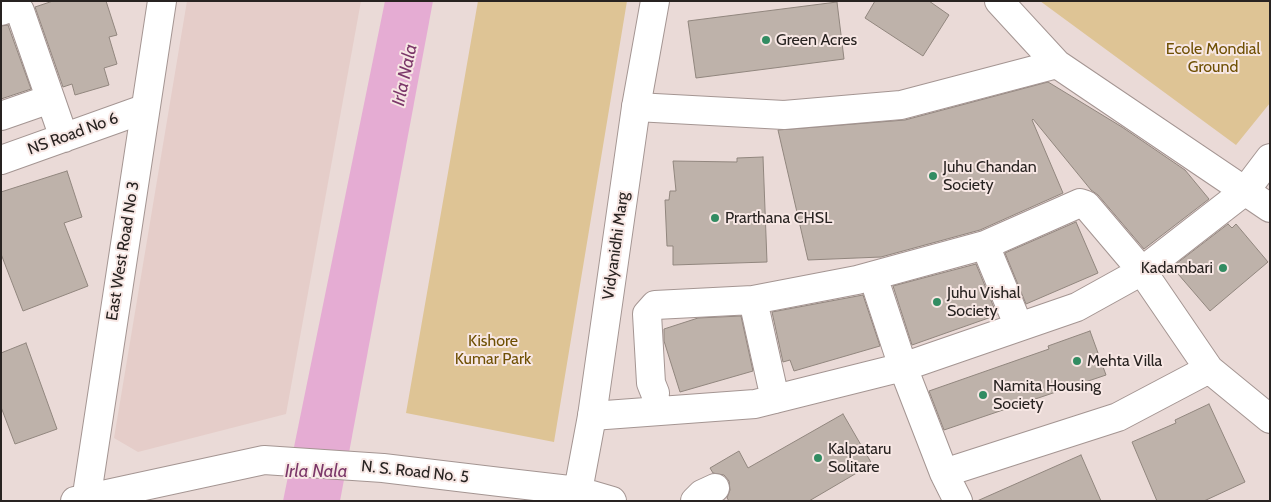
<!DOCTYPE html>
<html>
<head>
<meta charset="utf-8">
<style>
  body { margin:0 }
  #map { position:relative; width:1271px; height:502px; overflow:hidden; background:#eadad7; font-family:Cabin,sans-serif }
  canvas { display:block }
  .frame { position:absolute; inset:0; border:2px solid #282321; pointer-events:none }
</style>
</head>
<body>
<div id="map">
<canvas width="1271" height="502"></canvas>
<div class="frame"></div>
</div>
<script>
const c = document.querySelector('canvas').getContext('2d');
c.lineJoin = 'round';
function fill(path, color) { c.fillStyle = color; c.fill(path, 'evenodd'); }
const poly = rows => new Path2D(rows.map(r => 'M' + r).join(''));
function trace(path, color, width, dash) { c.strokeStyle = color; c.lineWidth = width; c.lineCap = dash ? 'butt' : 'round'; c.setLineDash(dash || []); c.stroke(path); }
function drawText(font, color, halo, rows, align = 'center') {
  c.font = font + ' Cabin,sans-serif'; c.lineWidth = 4; c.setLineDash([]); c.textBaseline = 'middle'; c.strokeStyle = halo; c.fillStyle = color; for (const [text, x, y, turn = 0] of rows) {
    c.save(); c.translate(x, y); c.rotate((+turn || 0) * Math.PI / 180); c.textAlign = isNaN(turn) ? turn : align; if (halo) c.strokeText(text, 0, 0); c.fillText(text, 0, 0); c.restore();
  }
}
fill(poly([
  [187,1,361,1,286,414,138,452,114,438]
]), '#e5cdc9');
fill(poly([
  [478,1,627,1,554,442,406,413],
  [1040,1,1270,1,1270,103,1236,145]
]), '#dec495');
fill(poly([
  [385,1,433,1,340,501,283,501]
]), '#e5acd3');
const building = poly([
  [53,1,106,1,117,35,109,37,117,64,104,68,109,85,75,95,72,84,63,87,35,7,53,1],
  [875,1,929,1,949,15,923,56,865,18,875,1],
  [837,2,844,59,696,78,688,21,837,2],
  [8,25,31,89,1,99,1,26,8,25],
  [1048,82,1122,127,1185,170,1209,199,1144,249,1098,195,1091,190,1033,119,1032,120,1063,193,980,230,881,257,808,260,778,130,905,120,1048,82],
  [763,157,767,262,673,265,673,246,667,246,665,200,669,200,670,191,676,191,673,161,737,162,737,158,763,157],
  [67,171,82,217,64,223,88,286,23,311,1,254,1,192,67,171],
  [1076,222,1098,273,1026,304,1005,253,1076,222],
  [1228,224,1232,228,1236,224,1268,262,1210,311,1172,267,1228,224],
  [976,264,997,315,912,345,893,286,976,264],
  [863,295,880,346,794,371,790,360,783,362,772,312,863,295],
  [741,316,753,371,680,392,664,341,664,329,698,318,741,316],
  [1090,331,1106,375,944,430,929,391,1049,349,1048,346,1090,331],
  [26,343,57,429,15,444,1,407,1,353,26,343],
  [1209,404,1245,482,1204,501,1157,501,1132,442,1176,423,1175,420,1209,404],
  [843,414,872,464,809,501,729,501,727,498,730,490,729,481,724,475,713,473,710,468,739,451,748,468,843,414],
  [1081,455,1101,501,977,501,1081,455]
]);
fill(building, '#beb2aa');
trace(building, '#91867e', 1);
const minor = poly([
  [999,1,1057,64,1270,208],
  [1,11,13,7,20,11,64,138],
  [636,107,784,115,901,105,1057,64],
  [1,116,50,99],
  [1,160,144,109],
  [985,245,1019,327],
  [873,276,903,367,944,473,958,501],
  [753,300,775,399],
  [655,393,651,383,647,314,655,305,753,300,857,280,985,245,1080,203,1086,205,1142,271,1209,369,1270,419],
  [592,416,755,404,903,367,1077,307,1142,271,1245,191,1270,158],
  [944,473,1118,417,1209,369],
  [695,501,702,494,715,488]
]);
const tertiary = poly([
  [578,491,592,416,636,107,655,1],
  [75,501,264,460,383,468,500,482,578,491,612,501],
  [86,501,162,1]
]);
trace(minor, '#a49592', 30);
trace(tertiary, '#a49592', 30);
trace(minor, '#fff', 28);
trace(tertiary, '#fff', 28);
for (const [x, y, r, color] of [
  [766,40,5,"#328c62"],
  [933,176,5,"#328c62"],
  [715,218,5,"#328c62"],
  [1223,268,5,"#328c62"],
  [937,302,5,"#328c62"],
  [1077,361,5,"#328c62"],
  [983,395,5,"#328c62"],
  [818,458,5,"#328c62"]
]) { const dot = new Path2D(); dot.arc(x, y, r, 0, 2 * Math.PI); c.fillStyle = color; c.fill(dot); trace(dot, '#f7e7e4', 2); }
drawText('16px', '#282321', '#f7e7e4', [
  ["Green Acres",776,40],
  ["Juhu Chandan",943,167],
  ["Society",943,185],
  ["Prarthana CHSL",725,218],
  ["Kadambari",1213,268,"right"],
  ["Juhu Vishal",947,293],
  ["Society",947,311],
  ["Mehta Villa",1087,361],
  ["Namita Housing",993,386],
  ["Society",993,404],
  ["Kalpataru",828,449],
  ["Solitare",828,467]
], 'left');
drawText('16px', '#6f5004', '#f7e7e4', [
  ["Ecole Mondial",1213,49],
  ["Ground",1213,67],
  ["Kishore",493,341],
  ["Kumar Park",493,359]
]);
drawText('16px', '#282321', '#f7e7e4', [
  ["NS Road No 6",73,134,-20],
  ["Vidyanidhi Marg",616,246,-82],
  ["East West Road No 3",123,251,-81],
  ["N. S. Road No. 5",415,472,6]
]);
drawText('italic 18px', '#7b3769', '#f7e7e4', [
  ["Irla Nala",405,75,-78],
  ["Irla Nala",316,472]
]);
</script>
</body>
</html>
